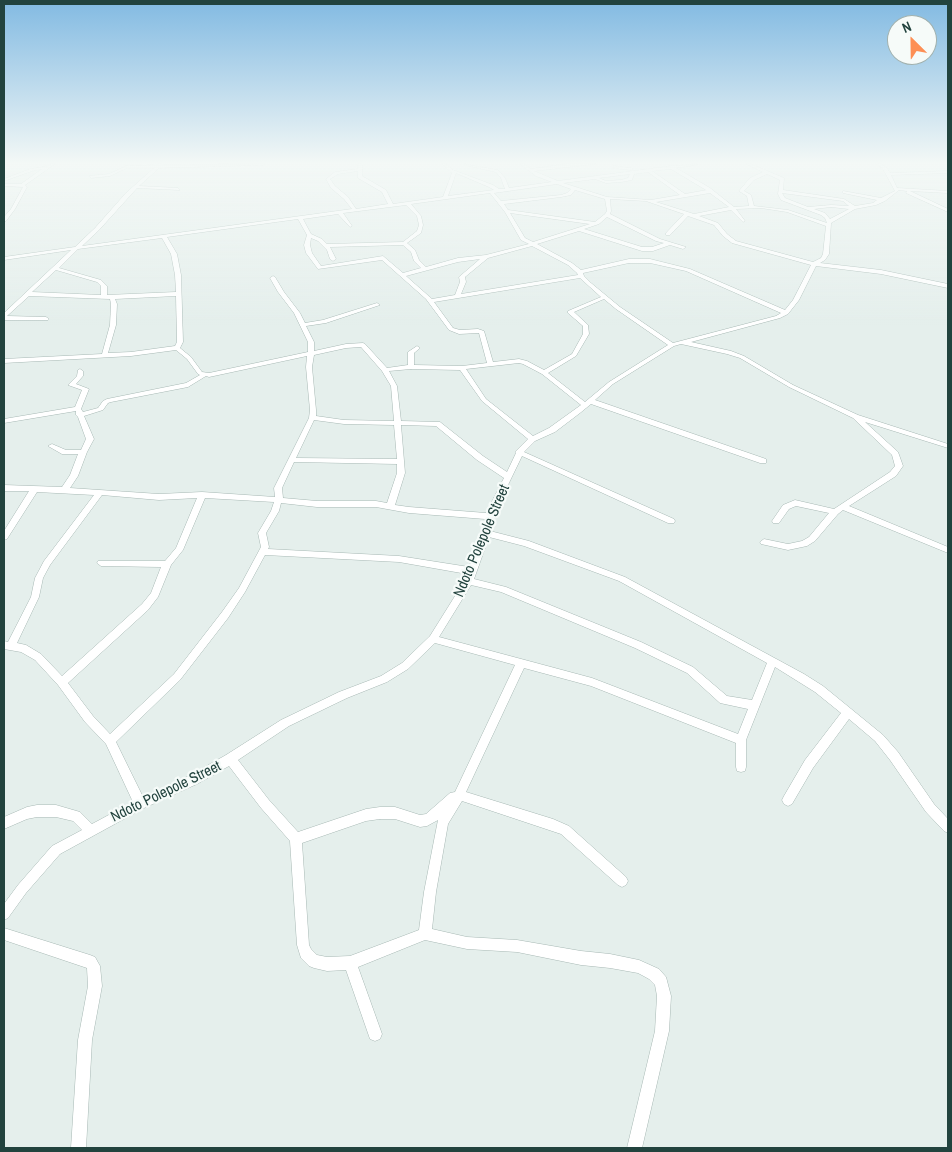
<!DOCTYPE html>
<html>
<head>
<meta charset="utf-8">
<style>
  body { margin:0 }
  #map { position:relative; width:952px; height:1152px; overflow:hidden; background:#e5efec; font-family:"Archivo Narrow",sans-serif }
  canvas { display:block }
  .frame { position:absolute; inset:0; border:5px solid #22433e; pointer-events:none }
  .north { position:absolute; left:887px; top:15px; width:50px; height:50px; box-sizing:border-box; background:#f6fbf9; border:1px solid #a1b1ae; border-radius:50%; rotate:337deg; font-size:14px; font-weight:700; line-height:20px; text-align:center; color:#22433e }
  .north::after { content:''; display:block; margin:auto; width:18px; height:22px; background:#fd8f55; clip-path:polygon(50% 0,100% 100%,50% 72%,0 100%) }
</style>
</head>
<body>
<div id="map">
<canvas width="952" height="1152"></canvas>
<div class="frame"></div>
<div class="north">N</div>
</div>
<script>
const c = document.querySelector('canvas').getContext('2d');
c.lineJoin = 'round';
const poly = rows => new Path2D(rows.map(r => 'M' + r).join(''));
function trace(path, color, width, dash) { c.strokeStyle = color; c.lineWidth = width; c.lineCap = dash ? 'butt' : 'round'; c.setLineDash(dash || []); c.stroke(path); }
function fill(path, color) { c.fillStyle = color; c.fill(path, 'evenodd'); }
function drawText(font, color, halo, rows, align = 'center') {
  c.font = font + ' "Archivo Narrow",sans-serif'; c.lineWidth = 4.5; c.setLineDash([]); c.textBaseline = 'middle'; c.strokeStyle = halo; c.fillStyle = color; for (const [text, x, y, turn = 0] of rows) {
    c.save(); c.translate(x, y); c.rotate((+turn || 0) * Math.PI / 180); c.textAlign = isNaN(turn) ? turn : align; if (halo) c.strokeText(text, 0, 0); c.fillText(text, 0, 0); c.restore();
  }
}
const street = poly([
  [51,164,55,164,25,185,27,187,15,209,6,221,4,221,4,217,11,209,23,187,4,186,4,184,21,184,42,169,32,171,4,181,4,179,30,169,48,166,51,164],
  [158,164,162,164,161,165,265,164,263,165,159,168,139,186,178,188,180,190,137,188,99,230,82,246,352,209,344,199,331,188,326,179,335,172,358,169,358,164,362,164,362,176,386,190,393,204,443,197,452,173,442,164,446,164,453,170,493,185,499,189,505,189,501,178,496,172,464,165,463,164,498,170,505,178,509,188,552,182,536,176,520,164,524,164,531,169,565,164,596,164,534,171,558,181,671,166,698,164,696,165,676,168,710,188,734,207,749,206,747,196,739,191,750,178,763,172,746,164,751,164,784,178,783,190,844,199,855,206,873,203,877,200,843,193,843,191,881,198,895,191,883,169,877,164,881,164,886,167,890,173,948,171,948,173,891,175,897,188,948,191,948,193,910,191,948,209,948,212,906,193,907,191,899,190,885,201,876,205,855,209,831,223,829,254,825,260,820,263,881,270,948,284,948,288,881,274,816,266,799,300,788,314,780,318,691,342,731,351,744,356,793,385,858,415,948,444,948,448,865,422,898,452,903,466,896,476,849,506,948,547,948,553,843,510,838,514,815,541,807,546,788,550,761,544,760,542,764,539,788,544,802,541,809,537,829,513,796,506,789,509,779,523,773,523,772,521,783,505,795,500,834,509,890,472,895,466,892,455,853,418,789,387,740,358,727,354,681,344,674,346,613,384,595,400,766,459,766,463,760,463,591,404,580,413,555,432,535,441,524,452,674,519,675,521,674,523,668,523,522,456,493,516,490,531,529,541,625,577,804,674,823,686,883,735,898,752,934,804,948,819,948,833,944,831,926,812,890,760,875,741,849,719,813,768,792,804,788,806,784,804,782,800,784,796,805,760,841,713,815,692,775,667,746,740,746,767,745,771,741,772,737,771,736,767,736,743,591,686,524,668,466,792,553,819,569,826,626,877,628,881,626,885,622,887,618,885,561,834,462,801,448,824,436,892,432,929,467,937,517,940,581,951,610,954,639,960,659,969,666,977,671,996,669,1031,642,1148,627,1148,655,1031,657,996,655,985,649,979,638,973,610,968,581,965,517,952,467,949,425,940,358,967,382,1034,380,1039,375,1041,370,1039,346,970,327,971,314,968,309,966,301,958,297,945,290,841,261,808,229,766,197,784,144,808,60,854,26,893,8,918,4,920,4,904,18,885,52,846,82,830,73,821,56,817,37,817,27,819,4,829,4,817,27,807,37,805,56,805,80,812,92,824,133,802,106,744,85,722,58,685,35,660,21,652,4,649,4,641,8,642,31,597,35,578,44,561,94,495,37,492,7,539,4,540,4,531,29,491,4,491,4,485,62,487,70,475,78,454,62,454,48,446,52,444,66,450,81,450,86,439,78,417,76,415,76,411,4,423,4,419,75,407,82,390,68,385,77,376,78,370,80,369,83,371,83,376,76,384,89,389,81,409,83,412,98,408,103,401,107,399,186,383,200,375,198,374,187,359,176,350,131,356,4,363,4,359,102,354,110,325,111,304,110,299,29,296,7,316,46,317,49,319,48,320,4,320,4,313,71,250,4,260,4,257,75,247,95,228,126,193,154,168,127,168,110,176,91,178,89,176,109,174,126,166,156,165,158,164],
  [671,169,706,190,707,190,685,194,652,171,671,169],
  [358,171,358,178,382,192,388,204,356,209,348,197,335,186,330,179,338,174,358,171],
  [648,172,680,195,651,200,607,197,563,183,595,179,606,183,621,182,632,180,634,174,648,172],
  [456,173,489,187,494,190,448,196,456,173],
  [630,174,628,178,621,180,606,181,599,178,630,174],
  [767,174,780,180,778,194,781,200,821,215,825,218,827,223,788,210,754,206,751,195,744,191,754,180,767,174],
  [557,184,571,189,567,193,561,195,501,201,494,193,557,184],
  [575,190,605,199,607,211,605,214,595,222,508,210,504,204,561,197,571,195,575,190],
  [490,193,505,212,521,240,529,244,486,255,458,258,426,267,419,260,415,250,407,243,421,233,423,225,421,216,411,204,490,193],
  [710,193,729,207,694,214,656,202,710,193],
  [782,193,843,201,849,206,831,205,808,207,785,198,782,193],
  [610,199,646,201,684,214,666,233,666,235,670,235,688,216,714,225,723,236,732,243,811,265,793,300,785,310,690,269,650,259,629,259,581,270,572,263,537,244,579,231,642,251,653,251,670,245,683,249,686,247,660,239,610,214,611,211,610,199],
  [406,205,417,216,419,225,417,231,403,242,327,244,322,239,311,234,303,219,338,214,350,227,352,226,343,213,406,205],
  [831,207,849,209,830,219,825,213,814,209,831,207],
  [761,208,787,212,826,226,823,254,821,258,813,262,736,241,727,234,718,223,699,216,731,210,743,222,745,221,736,209,761,208],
  [510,213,590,224,533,242,525,238,510,213],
  [607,217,656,241,664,243,652,247,642,247,584,229,599,224,607,217],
  [298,219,307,235,304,245,306,253,318,269,382,260,426,299,449,330,459,334,479,333,487,363,462,366,414,365,414,353,420,348,417,346,408,352,408,365,387,368,365,344,363,343,346,344,314,351,314,342,306,326,326,323,380,305,377,303,323,320,305,323,300,313,284,292,275,277,273,276,270,278,278,292,294,313,308,342,308,352,209,373,202,372,191,357,180,348,183,342,181,275,177,254,167,237,298,219],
  [162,238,171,254,175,275,176,292,107,295,107,286,101,280,59,268,78,249,162,238],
  [311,238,318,241,327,250,330,259,333,261,336,259,330,247,403,245,411,252,414,261,421,268,403,273,383,256,321,266,312,253,310,245,311,238],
  [532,246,568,265,577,273,578,275,461,294,466,282,465,277,488,258,532,246],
  [480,259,459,277,460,282,455,295,432,299,406,276,458,262,480,259],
  [629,263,650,263,686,271,781,313,776,316,673,343,620,307,591,283,584,276,583,273,629,263],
  [56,270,97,282,101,286,101,295,32,292,56,270],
  [580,278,601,297,568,311,568,313,583,326,583,334,572,354,544,370,527,361,519,359,493,362,484,331,478,329,460,330,453,328,434,302,580,278],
  [176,296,177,342,175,346,131,352,108,353,116,325,117,304,115,299,176,296],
  [604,299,616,309,668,345,609,382,585,402,548,373,576,356,589,334,588,325,574,312,604,299],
  [361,347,382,371,391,386,394,421,344,420,316,416,316,410,312,367,314,355,346,348,361,347],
  [307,356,306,367,310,410,309,418,274,488,275,497,202,492,159,494,70,488,78,476,87,452,94,439,84,416,103,410,108,403,111,402,188,387,206,376,209,377,307,356],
  [519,363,523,364,542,374,581,405,549,428,533,436,486,399,466,369,519,363],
  [411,369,460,370,482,401,528,439,515,452,516,453,507,472,483,456,440,422,401,421,397,386,389,371,411,369],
  [314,420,344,424,394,425,397,459,296,458,314,420],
  [401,425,436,426,477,460,504,478,486,513,409,507,395,505,405,473,401,425],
  [294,462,397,464,397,473,387,503,376,501,317,501,283,498,282,488,294,462],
  [102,495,159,500,197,498,176,548,165,561,98,561,97,563,101,566,161,567,151,593,142,604,62,676,41,654,26,645,17,643,39,597,43,578,50,565,102,495],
  [205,498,274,502,271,511,258,533,261,547,239,588,222,612,174,674,110,734,93,716,68,683,148,610,158,597,171,565,183,550,205,498],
  [281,503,317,507,376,507,409,513,485,519,482,533,469,567,399,556,268,549,269,547,266,533,279,511,281,503],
  [489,537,524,546,619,581,767,663,752,700,727,696,693,667,641,642,506,587,474,579,489,537],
  [265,555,399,562,467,574,465,580,430,636,402,663,381,676,339,692,281,720,226,755,189,776,143,797,116,742,180,680,228,618,245,592,265,555],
  [471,585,501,592,635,648,687,673,720,703,748,709,738,734,592,678,439,637,471,585],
  [435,643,515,665,455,792,450,793,426,814,420,815,395,807,380,807,366,809,298,832,269,800,238,760,289,726,347,698,387,682,408,669,435,643],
  [380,819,395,819,420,827,427,826,438,820,424,892,419,930,350,956,327,957,317,955,311,949,309,945,302,843,366,821,380,819],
  [614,166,631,168,633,169,631,170,613,168,614,166],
  [4,928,90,955,95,957,100,966,102,986,92,1040,86,1148,71,1148,78,1040,88,986,87,968,4,940,4,928]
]);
trace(street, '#a7b8b4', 1);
fill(street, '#fff');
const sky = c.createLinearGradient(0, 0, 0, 325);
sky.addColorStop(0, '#82bae2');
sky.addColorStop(0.5, '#f3f8f6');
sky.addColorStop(1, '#f3f8f600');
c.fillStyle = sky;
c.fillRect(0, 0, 952, 325);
drawText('15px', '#22433e', '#f6fbf9', [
  ["Ndoto Polepole Street",482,541,-67],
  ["Ndoto Polepole Street",166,792,-26]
]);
</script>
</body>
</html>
